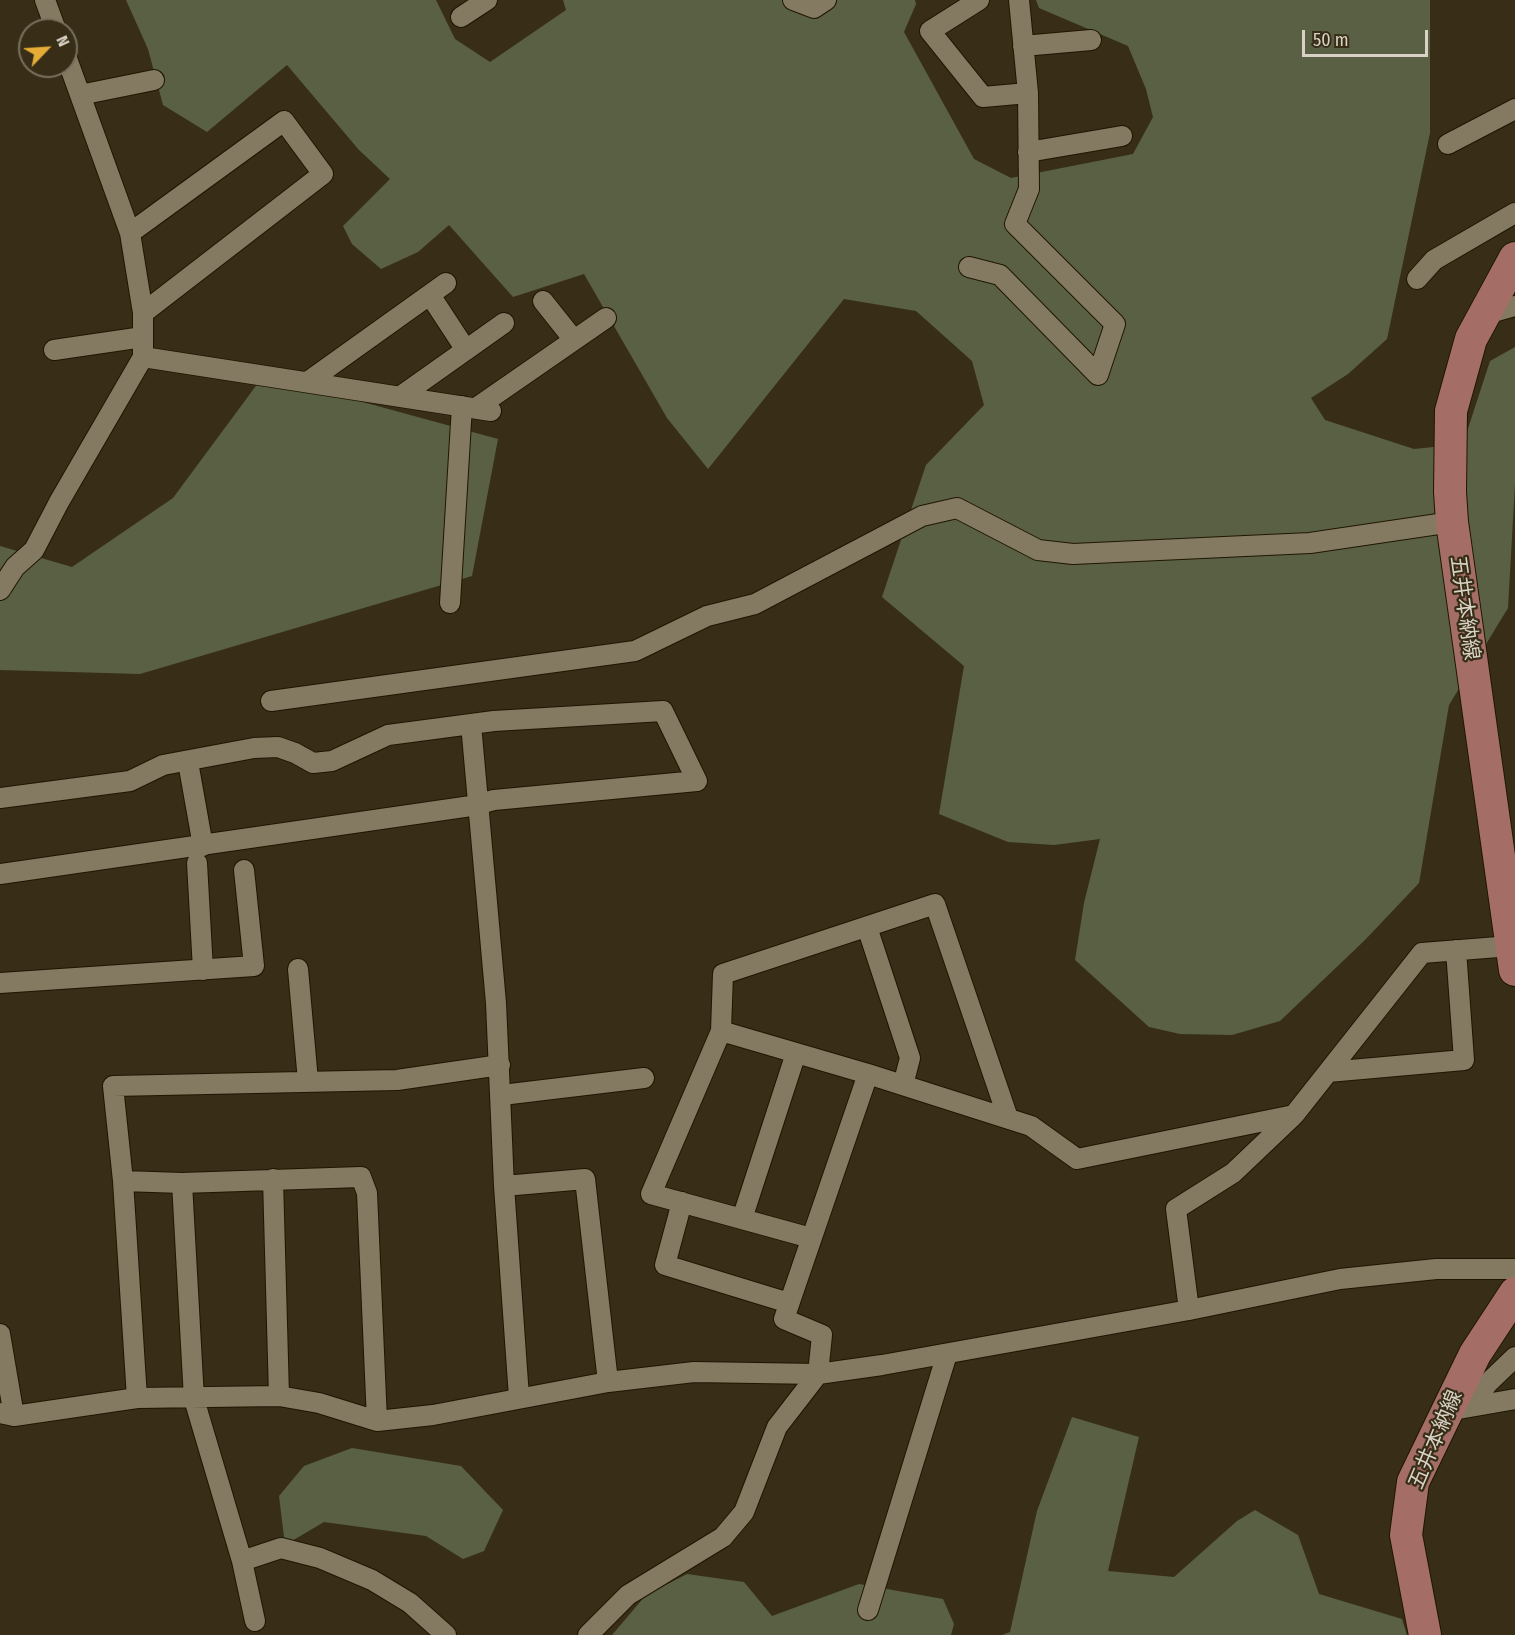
<!DOCTYPE html>
<html>
<head>
<meta charset="utf-8">
<style>
  body { margin:0 }
  #map { position:relative; width:1515px; height:1635px; overflow:hidden; background:#382e18; font-family:"Fira Sans Condensed",sans-serif }
  canvas { display:block }
  .north { position:absolute; left:18px; top:18px; width:60px; height:60px; box-sizing:border-box; background:#382e18; border:2px solid #78705d; border-radius:50%; rotate:65deg; font-size:16px; font-weight:700; line-height:24px; text-align:center; color:#d8d2c5 }
  .north::after { content:''; display:block; margin:auto; width:21px; height:27px; background:#e5ad36; clip-path:polygon(50% 0,100% 100%,50% 72%,0 100%) }
  .scale { position:absolute; left:1302px; top:30px; width:126px; height:27px; box-sizing:border-box; border:3px solid #d8d2c5; border-top:0; padding-left:8px; font-size:18px; line-height:21px; white-space:nowrap; color:#d8d2c5; -webkit-text-stroke:4px #382e18; paint-order:stroke }
</style>
</head>
<body>
<div id="map">
<canvas width="1515" height="1635"></canvas>
<div class="north">N</div>
<div class="scale">50 m</div>
</div>
<script>
const c = document.querySelector('canvas').getContext('2d');
c.lineJoin = 'round';
function fill(path, color) { c.fillStyle = color; c.fill(path, 'evenodd'); }
const poly = rows => new Path2D(rows.map(r => 'M' + r).join(''));
function trace(path, color, width, dash) { c.strokeStyle = color; c.lineWidth = width; c.lineCap = dash ? 'butt' : 'round'; c.setLineDash(dash || []); c.stroke(path); }
function drawText(font, color, halo, rows, align = 'center') {
  c.font = font + ' "Fira Sans Condensed","Noto Sans JP",sans-serif'; c.lineWidth = 4.5; c.setLineDash([]); c.textBaseline = 'middle'; c.strokeStyle = halo; c.fillStyle = color; for (const [text, x, y, turn = 0] of rows) {
    c.save(); c.translate(x, y); c.rotate((+turn || 0) * Math.PI / 180); c.textAlign = isNaN(turn) ? turn : align; if (halo) c.strokeText(text, 0, 0); c.fillText(text, 0, 0); c.restore();
  }
}
fill(poly([
  [126,0,436,0,455,39,490,62,566,10,563,0,915,0,916,4,904,32,974,159,1011,178,1133,154,1153,117,1146,89,1128,46,1039,8,1036,0,1430,0,1430,133,1387,339,1348,374,1311,398,1325,420,1414,449,1463,444,1490,361,1515,347,1515,484,1508,608,1449,705,1419,883,1365,940,1280,1021,1232,1035,1180,1034,1149,1027,1075,960,1084,903,1100,839,1054,845,1008,842,939,814,964,666,882,597,926,465,984,405,972,361,916,311,844,299,708,469,667,418,584,274,513,297,449,225,418,252,381,269,352,244,343,226,390,179,359,150,287,65,207,132,163,105,148,49],
  [264,375,498,439,472,576,140,674,0,670,0,546,72,567,173,498],
  [1072,1417,1139,1437,1108,1571,1174,1577,1237,1521,1255,1510,1298,1535,1319,1594,1402,1619,1407,1635,1002,1635,1010,1632,1037,1511],
  [352,1448,461,1466,503,1510,484,1551,463,1559,426,1536,324,1522,285,1545,279,1496,304,1466],
  [687,1574,744,1582,772,1616,859,1584,943,1599,954,1624,951,1635,612,1635,646,1595]
]), '#5a6044');
const minor = poly([
  [45,0,56,30],
  [793,0,814,8,826,0],
  [979,0,930,31,983,97,1028,93],
  [461,17,487,0],
  [1023,46,1091,40],
  [66,56,130,233,143,313,143,357,491,411],
  [80,95,154,80],
  [1448,144,1515,109],
  [1028,152,1122,136],
  [130,233,284,121,323,174,143,313],
  [969,267,1000,275,1098,375,1115,324,1015,224,1029,189,1028,93,1019,0],
  [1417,279,1434,260,1515,213],
  [430,295,466,350],
  [543,301,574,340],
  [1486,314,1515,306],
  [54,350,143,337],
  [309,381,446,283],
  [401,396,504,323],
  [476,408,606,318],
  [0,590,15,567,34,550,59,502,143,357],
  [450,603,462,406],
  [271,701,635,651,707,616,755,604,922,516,957,508,1038,550,1073,554,1310,543,1452,522],
  [471,724,496,1003,504,1186,519,1397],
  [188,762,203,846],
  [0,798,130,781,163,765,254,748,278,747,295,753,313,763,332,761,388,735,494,721,663,711,697,781,494,800,471,806,0,874],
  [197,863,203,970],
  [867,927,910,1058,903,1085],
  [298,969,308,1081],
  [0,983,254,966,244,870],
  [721,1031,868,1074,1031,1126,1077,1159,1294,1115,1422,953,1511,946],
  [1328,1072,1464,1060,1456,950],
  [502,1095,644,1078],
  [273,1179,279,1396],
  [123,1181,182,1183,361,1177,367,1193,377,1421],
  [182,1183,194,1399,242,1561,255,1621],
  [504,1186,585,1179,608,1382],
  [682,1202,665,1265,789,1303],
  [742,1219,796,1053],
  [811,1238,651,1194,721,1031,723,974,935,904,1008,1118],
  [1189,1310,1176,1209,1233,1173,1293,1116],
  [0,1334,14,1416],
  [137,1398,123,1181,113,1086,397,1080,500,1065],
  [1469,1407,1488,1383,1515,1357],
  [1447,1411,1515,1399],
  [0,1413,14,1416,137,1398,279,1396,319,1403,377,1421,433,1415,608,1382,694,1372,818,1374,882,1365,1189,1310,1340,1279,1436,1269,1515,1269],
  [242,1561,281,1548,320,1558,372,1580,410,1603,446,1635],
  [868,1610,947,1354],
  [588,1635,628,1595,723,1537,744,1512,777,1427,818,1374,822,1335,784,1319,868,1074]
]);
const primary = poly([
  [1515,258,1471,339,1451,411,1450,492,1452,522,1515,970],
  [1425,1635,1406,1535,1413,1482,1475,1354,1515,1293]
]);
trace(minor, '#1f1602', 22);
trace(primary, '#1f1602', 34);
trace(minor, '#847961', 20);
trace(primary, '#a46e67', 32);
drawText('21px', '#d8d2c5', '#382e18', [
  ["五井本納線",1464,608,82],
  ["五井本納線",1436,1440,-67]
]);
</script>
</body>
</html>
